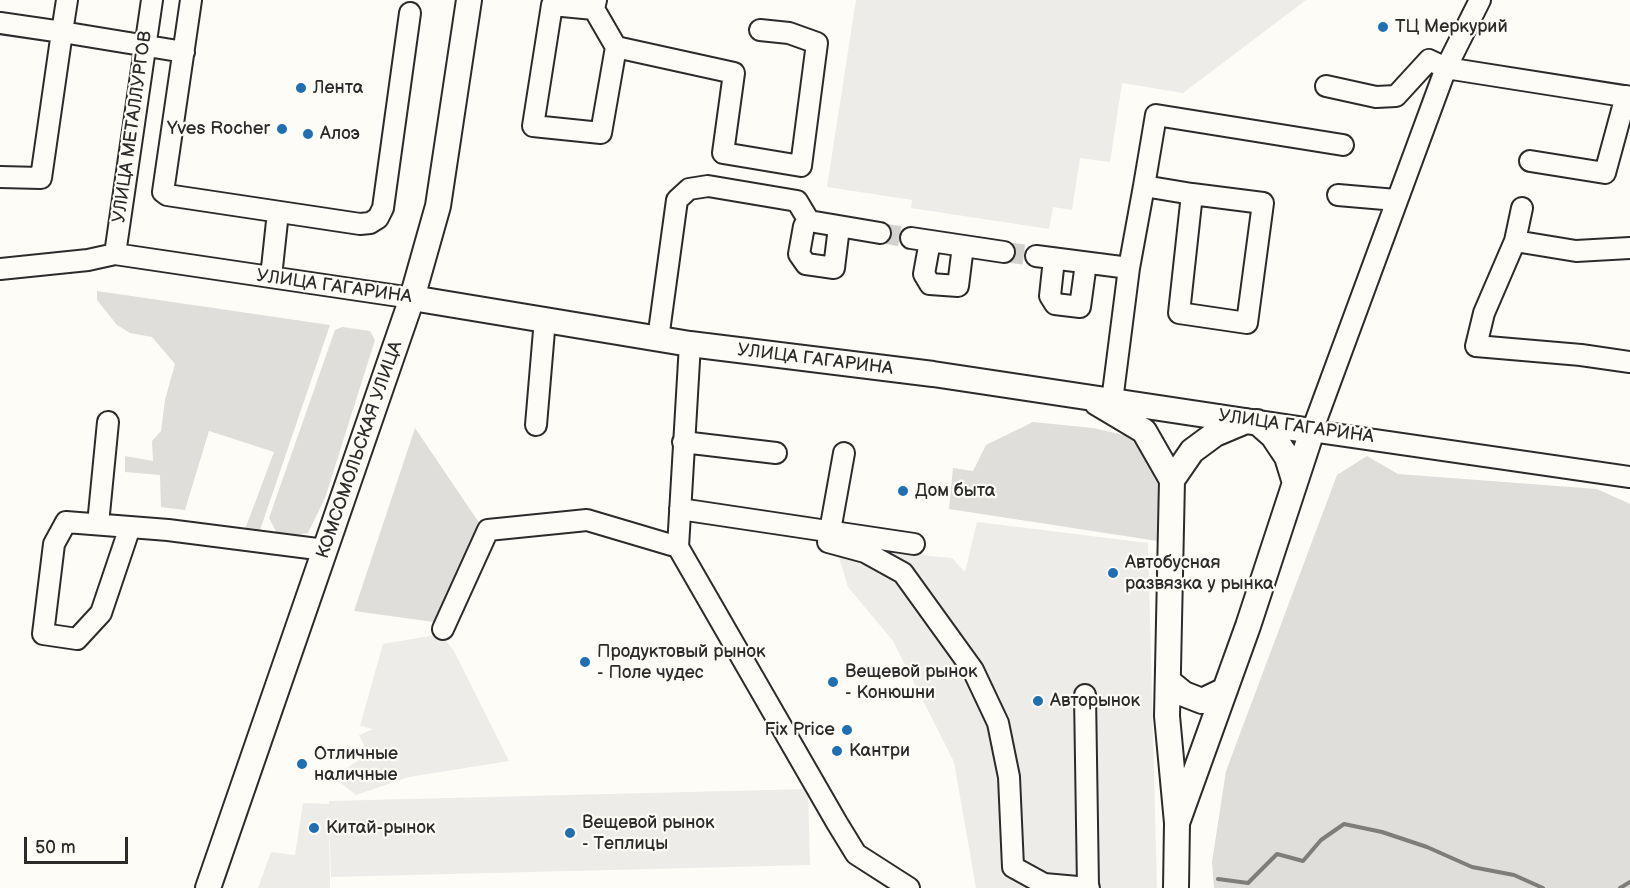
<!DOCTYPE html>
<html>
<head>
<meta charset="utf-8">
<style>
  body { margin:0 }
  #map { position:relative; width:1630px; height:888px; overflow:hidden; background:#fdfcf7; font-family:"Balsamiq Sans",sans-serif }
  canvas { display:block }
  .scale { position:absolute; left:24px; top:837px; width:104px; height:27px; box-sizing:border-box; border:3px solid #2b2b2b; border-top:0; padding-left:8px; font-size:18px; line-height:21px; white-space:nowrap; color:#2b2b2b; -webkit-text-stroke:4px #fdfcf7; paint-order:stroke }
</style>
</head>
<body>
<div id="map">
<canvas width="1630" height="888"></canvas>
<div class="scale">50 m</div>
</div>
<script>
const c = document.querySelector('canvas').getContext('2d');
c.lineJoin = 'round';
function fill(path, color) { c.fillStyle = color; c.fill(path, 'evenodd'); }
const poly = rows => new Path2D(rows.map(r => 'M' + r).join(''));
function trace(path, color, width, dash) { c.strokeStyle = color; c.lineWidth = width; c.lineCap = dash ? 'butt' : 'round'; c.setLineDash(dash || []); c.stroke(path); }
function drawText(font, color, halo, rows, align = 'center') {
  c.font = font + ' "Balsamiq Sans",sans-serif'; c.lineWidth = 4.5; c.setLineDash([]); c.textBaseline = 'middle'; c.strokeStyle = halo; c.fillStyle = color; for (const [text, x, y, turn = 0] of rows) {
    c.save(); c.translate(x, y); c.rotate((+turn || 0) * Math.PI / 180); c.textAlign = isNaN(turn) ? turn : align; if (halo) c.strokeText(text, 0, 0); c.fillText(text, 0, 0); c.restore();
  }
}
fill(poly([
  [856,0,1306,0,1183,93,1122,83,1110,162,1080,158,1072,210,1053,207,1049,229,911,208,912,200,827,187],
  [977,522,1148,543,1157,888,976,888,954,762,893,641,848,587,832,534,929,556,952,558,965,572],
  [441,634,454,651,509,761,409,777,356,795,333,777,368,754,359,735,373,729,360,726,383,644],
  [808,789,810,865,331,877,329,812,330,888,258,888,271,852,295,855,303,803,329,804,329,801]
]), '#edece8');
fill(poly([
  [97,291,330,325,258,536,244,532,274,452,209,431,185,510,161,507,160,475,125,472,125,456,153,461,152,441,161,431,165,400,175,364,152,337,130,333,117,325,97,300],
  [342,327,370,331,375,340,325,498,308,533,290,536,277,533,269,518,335,330],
  [1033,422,1093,428,1128,436,1151,459,1160,487,1164,542,949,509,953,468,973,471,986,445],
  [415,428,482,527,441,623,354,611],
  [1367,456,1398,474,1597,489,1630,504,1630,888,1214,888,1212,862,1226,771,1337,475]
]), '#dfdeda');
trace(poly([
  [1218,879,1248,883,1277,854,1303,861,1321,840,1344,824,1382,832,1427,847,1472,867,1514,875,1543,888],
  [1620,888,1630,882]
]), '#7e7d7b', 4);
trace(poly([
  [880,233,911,238],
  [1004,252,1036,256]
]), '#d3d2ce', 20, [20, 10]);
const minor = poly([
  [191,0,163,192,167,195,360,224,370,223,378,218,383,208,410,13],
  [1480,0,1446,68,1312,431,1630,477],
  [594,9,552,5,533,126,601,133,616,47,594,9,596,0],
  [0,23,62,32,67,0],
  [616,47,734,73,723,153,801,166,817,43,789,33,760,30],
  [1326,86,1376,97,1396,96,1429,60,1446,68,1630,97],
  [1530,161,1605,173,1626,96],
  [0,177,41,178,62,32,184,52],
  [1144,186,1156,115,1343,145],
  [1338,195,1396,200],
  [1522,208,1515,241,1484,313,1476,346,1581,355,1630,362],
  [809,221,804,226,799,254,806,264,834,268,839,227],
  [911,238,1004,252],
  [930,241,924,274,930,284,958,286,963,246],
  [1515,241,1576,251,1630,248],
  [115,254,152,0],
  [1036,256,1129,268],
  [1054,259,1050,296,1055,304,1080,307,1086,263],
  [0,269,88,260,115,254,412,298],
  [271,277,278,212],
  [658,339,677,200,689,189,708,186,797,201,809,221,880,233],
  [690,344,678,547,837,823,856,854,909,888],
  [1112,401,1129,268,1144,186,1192,194,1179,313,1247,323,1263,203,1192,194],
  [536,425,545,319],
  [683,442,776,453],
  [844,453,828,542,865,552,903,573,973,670,998,723,1009,777,1013,867,1044,884,1089,888],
  [680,509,914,544],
  [98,524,108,422],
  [130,527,101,613,77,639,43,634,54,544,66,522,130,527,168,530,325,550],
  [443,629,488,530,587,520,678,547],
  [1085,695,1088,887]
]);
const major = poly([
  [412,298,690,344,933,374,1312,431,1248,626,1177,823],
  [1097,403,1144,431,1172,480,1167,716,1177,823,1176,888],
  [1257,422,1273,436,1287,457,1295,483],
  [1172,480,1192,451,1215,434,1246,421],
  [1168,681,1184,694,1202,701,1225,690],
  [208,888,412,298,438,206,469,0]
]);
trace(minor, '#2b2b2b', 24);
trace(major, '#2b2b2b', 28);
trace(minor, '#fdfcf7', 20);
trace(major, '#fdfcf7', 24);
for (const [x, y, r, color] of [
  [1383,27,6,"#1f6fb2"],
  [301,88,6,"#1f6fb2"],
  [282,129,6,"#1f6fb2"],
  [308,134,6,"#1f6fb2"],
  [903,491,6,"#1f6fb2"],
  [1113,573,6,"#1f6fb2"],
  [585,662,6,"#1f6fb2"],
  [833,682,6,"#1f6fb2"],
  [1038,701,6,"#1f6fb2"],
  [847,730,6,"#1f6fb2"],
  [837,751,6,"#1f6fb2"],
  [302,764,6,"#1f6fb2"],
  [314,828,6,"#1f6fb2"],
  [570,833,6,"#1f6fb2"]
]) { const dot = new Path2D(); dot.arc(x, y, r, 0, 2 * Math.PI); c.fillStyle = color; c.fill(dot); trace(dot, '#fdfcf7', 2); }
drawText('18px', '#2b2b2b', '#fdfcf7', [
  ["ТЦ Меркурий",1395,27],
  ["Лента",313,88],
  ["Yves Rocher",270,129,"right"],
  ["Алоэ",320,134],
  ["Дом быта",915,491],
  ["Автобусная",1125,563],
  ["развязка у рынка",1125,584],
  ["Продуктовый рынок",597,652],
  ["- Поле чудес",597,673],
  ["Вещевой рынок",845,672],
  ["- Конюшни",845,693],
  ["Авторынок",1050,701],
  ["Fix Price",835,730,"right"],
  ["Кантри",849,751],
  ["Отличные",314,754],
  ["наличные",314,775],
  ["Вещевой рынок",582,823],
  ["- Теплицы",582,844],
  ["Китай-рынок",326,828]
], 'left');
drawText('18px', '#2b2b2b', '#fdfcf7', [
  ["УЛИЦА МЕТАЛЛУРГОВ",133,127,-82],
  ["УЛИЦА ГАГАРИНА",334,287,8],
  ["УЛИЦА ГАГАРИНА",815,360,7],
  ["УЛИЦА ГАГАРИНА",1296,427,8],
  ["КОМСОМОЛЬСКАЯ УЛИЦА",360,450,-71]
]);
</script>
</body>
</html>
